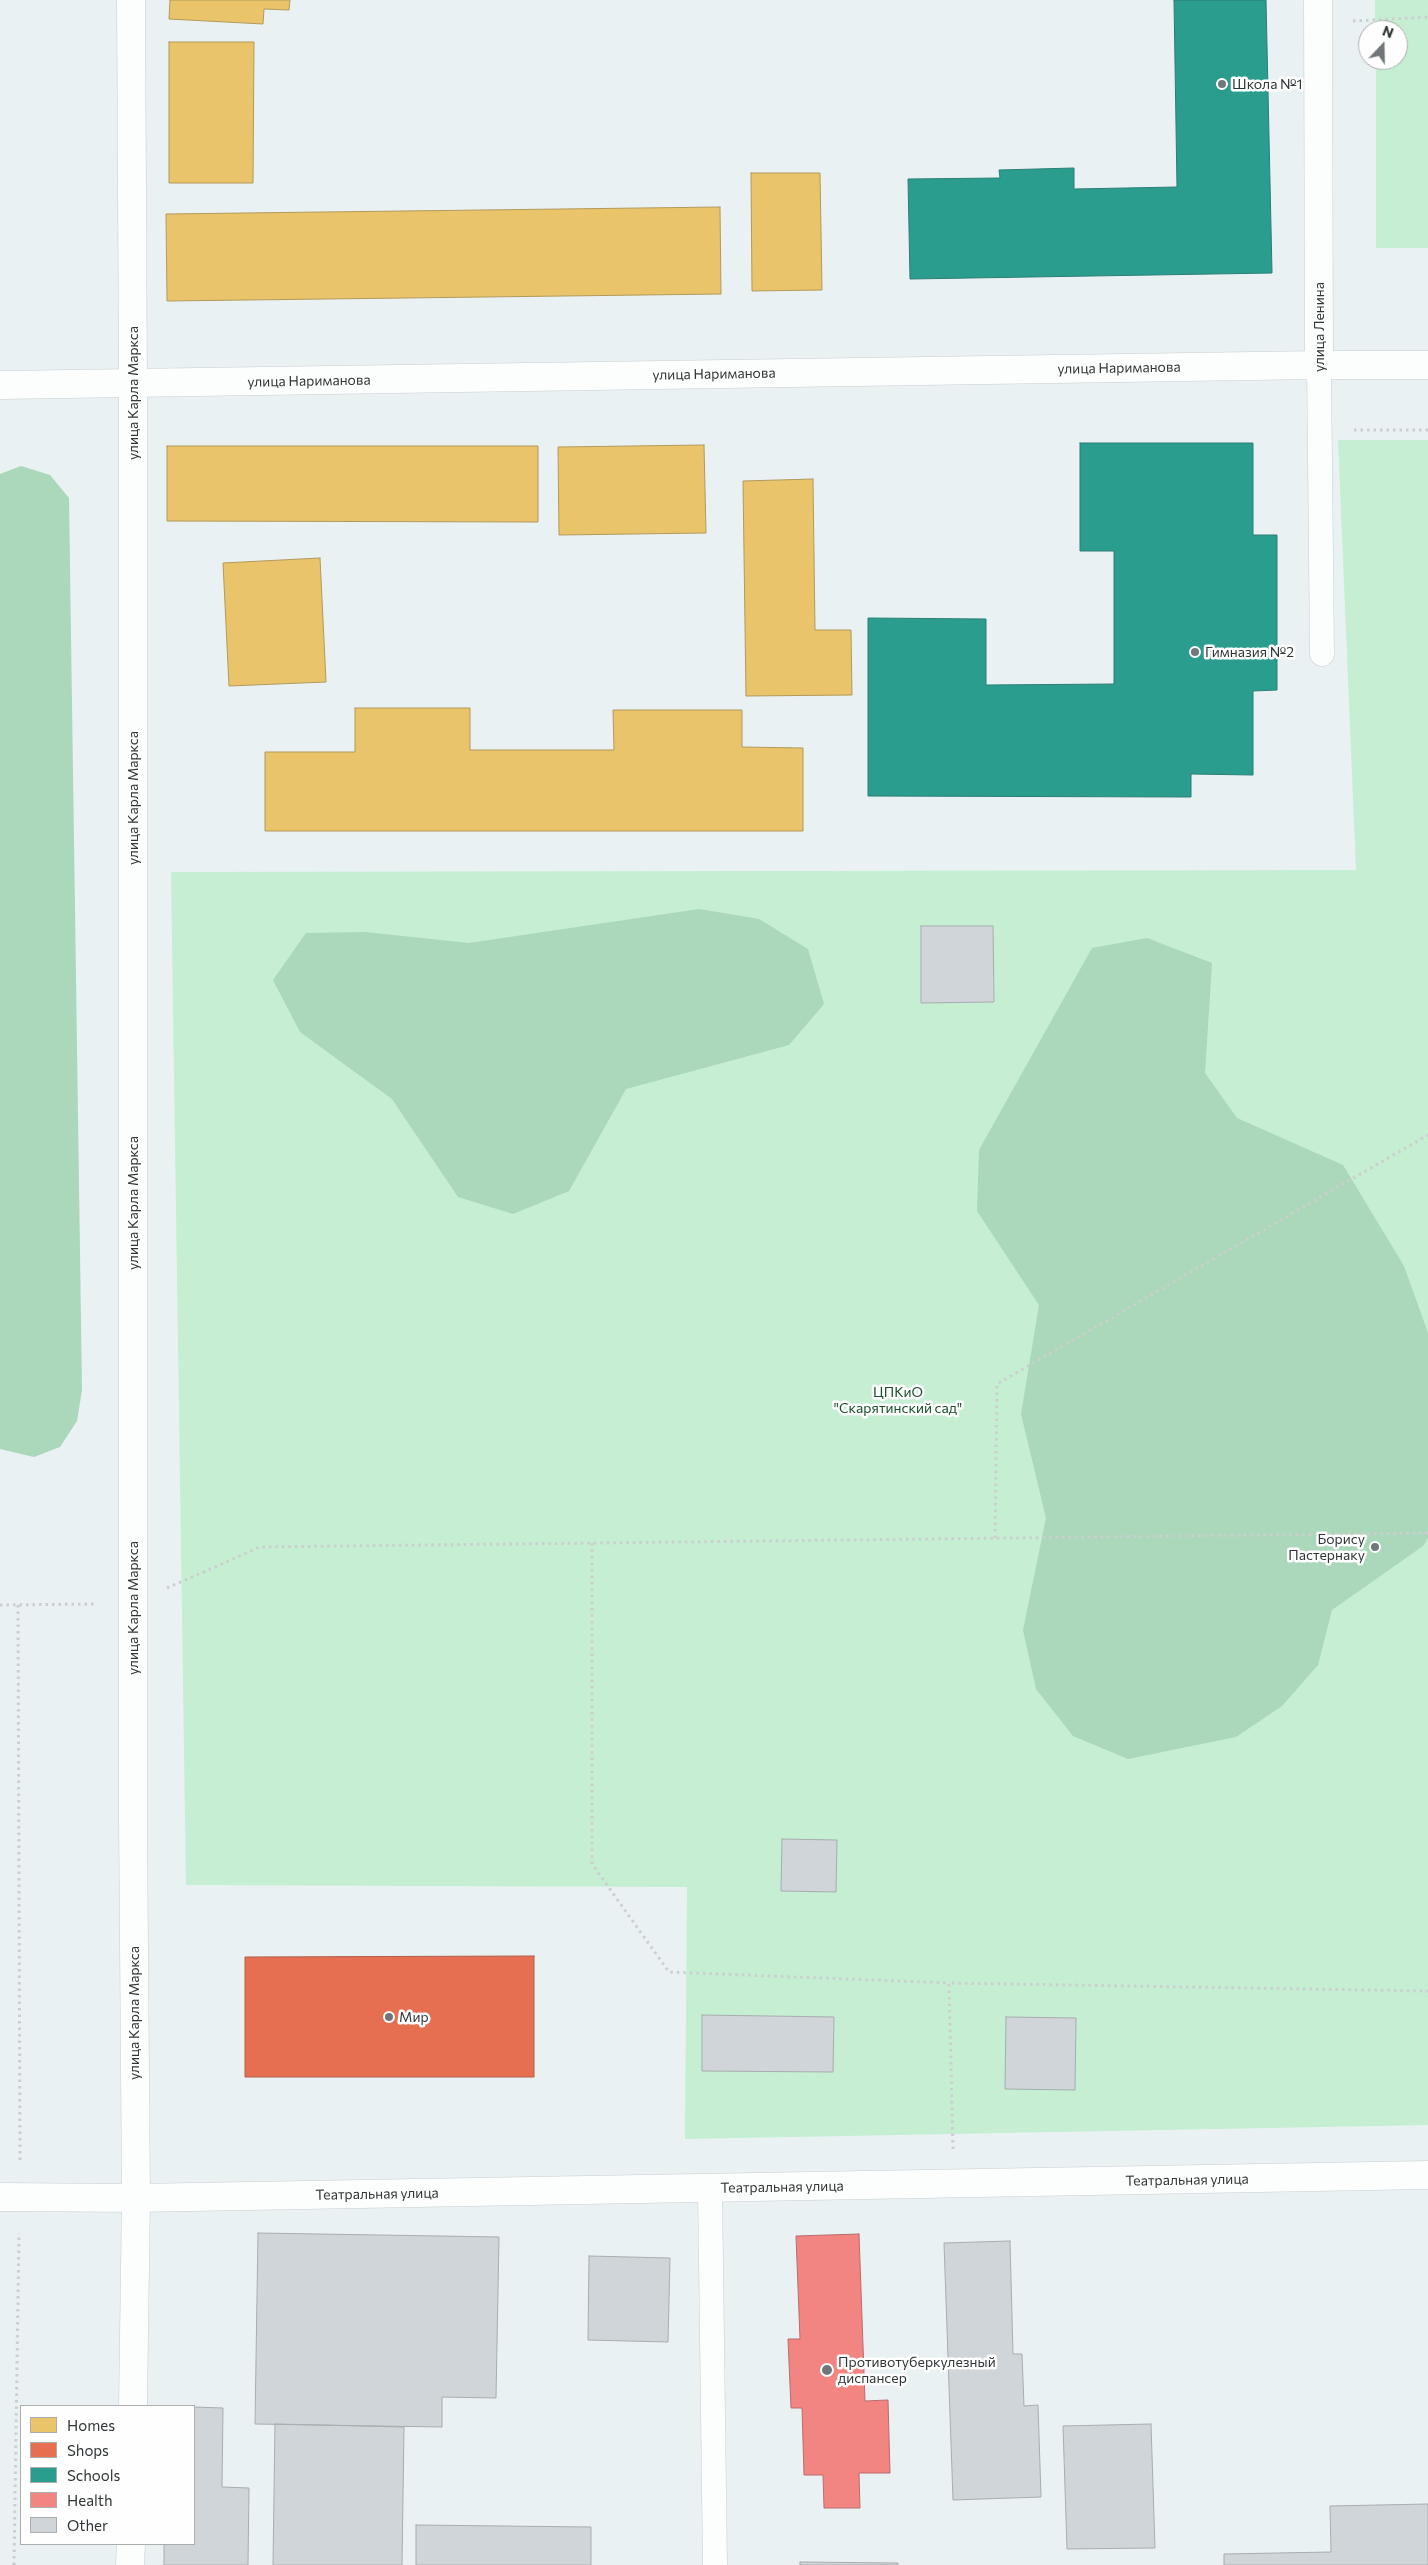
<!DOCTYPE html>
<html>
<head>
<meta charset="utf-8">
<style>
  body { margin:0 }
  #map { position:relative; width:1428px; height:2565px; overflow:hidden; background:#e9f1f3; font-family:Commissioner,sans-serif }
  canvas { display:block }
  .legend { position:absolute; left:20px; top:2405px; width:175px; height:140px; box-sizing:border-box; background:#fefefe; border:1px solid #acaeae; margin:0; padding:6px 9px; list-style:none; font-size:15px; color:#303637 }
  .legend li { display:flex; align-items:center; gap:10px; height:25px }
  .legend b { width:25px; border:1px solid #acaeae }
  .north { position:absolute; left:1358px; top:20px; width:50px; height:50px; box-sizing:border-box; background:#fefefe; border:1px solid #acaeae; border-radius:50%; rotate:21deg; font-size:14px; font-weight:700; line-height:20px; text-align:center; color:#303637 }
  .north::after { content:''; display:block; margin:auto; width:18px; height:22px; background:#717779; clip-path:polygon(50% 0,100% 100%,50% 72%,0 100%) }
</style>
</head>
<body>
<div id="map">
<canvas width="1428" height="2565"></canvas>
<ul class="legend">
<li><b style="height:14px;background:#e9c46a"></b>Homes</li>
<li><b style="height:14px;background:#e76f51"></b>Shops</li>
<li><b style="height:14px;background:#2a9d8f"></b>Schools</li>
<li><b style="height:14px;background:#f28482"></b>Health</li>
<li><b style="height:14px;background:#cfd5d8"></b>Other</li>
</ul>
<div class="north">N</div>
</div>
<script>
const c = document.querySelector('canvas').getContext('2d');
c.lineJoin = 'round';
function fill(path, color) { c.fillStyle = color; c.fill(path, 'evenodd'); }
const poly = rows => new Path2D(rows.map(r => 'M' + r).join(''));
function trace(path, color, width, dash) { c.strokeStyle = color; c.lineWidth = width; c.lineCap = dash ? 'butt' : 'round'; c.setLineDash(dash || []); c.stroke(path); }
function drawText(font, color, halo, rows, align = 'center') {
  c.font = font + ' Commissioner,sans-serif'; c.lineWidth = 5; c.setLineDash([]); c.textBaseline = 'middle'; c.strokeStyle = halo; c.fillStyle = color; for (const [text, x, y, turn = 0] of rows) {
    c.save(); c.translate(x, y); c.rotate((+turn || 0) * Math.PI / 180); c.textAlign = isNaN(turn) ? turn : align; if (halo) c.strokeText(text, 0, 0); c.fillText(text, 0, 0); c.restore();
  }
}
fill(poly([
  [1375,0,1428,0,1428,248,1376,248,1376,60,1398,60,1398,30,1375,30],
  [1338,440,1428,440,1428,2125,685,2139,687,1887,186,1885,171,872,1356,870]
]), '#c5eed3');
fill(poly([
  [21,466,50,475,69,498,82,1390,77,1421,60,1447,34,1457,0,1449,0,474],
  [699,909,759,919,808,949,824,1004,789,1045,626,1089,569,1191,513,1214,458,1197,392,1099,300,1032,273,980,306,933,365,932,469,943],
  [1147,938,1212,963,1205,1073,1237,1118,1343,1165,1404,1266,1428,1333,1428,1538,1423,1546,1332,1610,1318,1665,1282,1706,1236,1737,1128,1759,1073,1736,1036,1689,1023,1630,1046,1518,1021,1414,1039,1305,977,1211,979,1150,1092,948]
]), '#abd7ba');
const homes = poly([
  [170,0,290,0,289,10,264,9,263,24,169,19,170,0],
  [169,42,254,42,253,183,169,183,169,42],
  [751,173,820,173,822,290,752,291,751,173],
  [720,207,721,294,167,301,166,214,720,207],
  [704,445,706,533,559,535,558,447,704,445],
  [167,446,538,446,538,522,167,521,167,446],
  [813,479,815,630,851,630,852,695,746,696,743,481,813,479],
  [320,558,326,682,229,686,223,563,320,558],
  [355,708,470,708,470,750,614,750,613,710,742,710,742,747,803,748,803,831,265,831,265,752,355,752,355,708]
]);
fill(homes, '#e9c46a');
trace(homes, '#b2995b', 1);
const shops = poly([
  [534,1956,534,2077,245,2077,245,1957,534,1956]
]);
fill(shops, '#e76f51');
trace(shops, '#b05e49', 1);
const schools = poly([
  [1174,0,1266,0,1272,273,910,279,908,179,1000,178,999,170,1074,168,1074,189,1177,187,1174,0],
  [1080,443,1253,443,1253,535,1277,535,1277,690,1253,691,1253,775,1191,774,1191,797,868,796,868,618,986,619,986,685,1114,684,1114,551,1080,551,1080,443]
]);
fill(schools, '#2a9d8f');
trace(schools, '#2c7e75', 1);
const health = poly([
  [859,2234,865,2401,888,2400,890,2473,859,2473,860,2508,824,2508,823,2475,804,2475,802,2408,791,2408,788,2339,800,2339,796,2236,859,2234]
]);
fill(health, '#f28482');
trace(health, '#b86d6c', 1);
const building = poly([
  [921,926,993,926,994,1002,921,1003,921,926],
  [782,1839,837,1840,836,1892,781,1891,782,1839],
  [702,2015,834,2017,833,2072,702,2071,702,2015],
  [1006,2017,1076,2018,1075,2090,1005,2089,1006,2017],
  [258,2233,499,2237,496,2398,442,2397,442,2427,255,2424,258,2233],
  [1010,2241,1013,2354,1022,2354,1024,2406,1038,2405,1041,2497,953,2500,944,2243,1010,2241],
  [589,2256,670,2258,668,2342,588,2340,589,2256],
  [194,2407,223,2408,222,2487,249,2488,248,2565,164,2565,164,2544,194,2544,194,2407],
  [275,2424,404,2427,402,2565,273,2565,275,2424],
  [1151,2424,1155,2548,1067,2549,1063,2426,1151,2424],
  [1428,2504,1428,2565,1224,2565,1224,2554,1331,2552,1330,2506,1428,2504],
  [416,2525,591,2527,591,2565,416,2565,416,2525],
  [800,2562,898,2563,898,2565,800,2565,800,2562]
]);
fill(building, '#cfd5d8');
trace(building, '#a8adaf', 1);
const service = poly([
  [1319,365,1322,654],
  [710,2188,715,2565]
]);
const minor = poly([
  [0,385,1319,365,1428,365],
  [0,2197,136,2198,1428,2175]
]);
const tertiary = poly([
  [1318,0,1319,365]
]);
const secondary = poly([
  [131,0,133,383,133,1820,136,2198,133,2406],
  [130,2565,131,2544]
]);
trace(service, '#c8ced0', 25);
trace(minor, '#c8ced0', 29);
trace(tertiary, '#c8ced0', 29);
trace(secondary, '#c8ced0', 29);
trace(poly([
  [1353,21,1428,17],
  [1354,430,1428,430],
  [995,1538,997,1384,1428,1135],
  [592,1543,592,1864,669,1972,949,1983],
  [167,1588,260,1547,1428,1533],
  [0,1605,97,1604],
  [18,1605,20,2162],
  [953,2149,949,1983,1428,1991],
  [14,2565,19,2233]
]), '#cbcfcf', 3, [2.5, 4]);
trace(service, '#fcfdfd', 24);
trace(minor, '#fcfdfd', 28);
trace(tertiary, '#fcfdfd', 28);
trace(secondary, '#fcfdfd', 28);
for (const [x, y, r, color] of [
  [1222,84,5,"#717779"],
  [1195,652,5,"#717779"],
  [1375,1547,5,"#717779"],
  [389,2017,5,"#717779"],
  [827,2370,6,"#717779"]
]) { const dot = new Path2D(); dot.arc(x, y, r, 0, 2 * Math.PI); c.fillStyle = color; c.fill(dot); trace(dot, '#fefefe', 2); }
drawText('14px', '#303637', '#fefefe', [
  ["Школа №1",1232,84],
  ["Гимназия №2",1205,652],
  ["Борису",1365,1539,"right"],
  ["Пастернаку",1365,1555,"right"],
  ["Мир",399,2017],
  ["Противотуберкулезный",838,2362],
  ["диспансер",838,2378]
], 'left');
drawText('14px', '#303637', '#fefefe', [
  ["улица Ленина",1319,327,-90],
  ["улица Нариманова",1119,368,-1],
  ["улица Нариманова",714,374,-1],
  ["улица Нариманова",309,381,-1],
  ["улица Карла Маркса",133,393,-90],
  ["улица Карла Маркса",133,798,-90],
  ["улица Карла Маркса",133,1203,-90],
  ["улица Карла Маркса",133,1608,-90],
  ["улица Карла Маркса",134,2013,-90],
  ["Театральная улица",1187,2180,-1],
  ["Театральная улица",782,2187,-1],
  ["Театральная улица",377,2194,-1]
]);
drawText('14px', '#194e2b', '#fefefe', [
  ["ЦПКиО",898,1392],
  ["\"Скарятинский сад\"",898,1408]
]);
</script>
</body>
</html>
